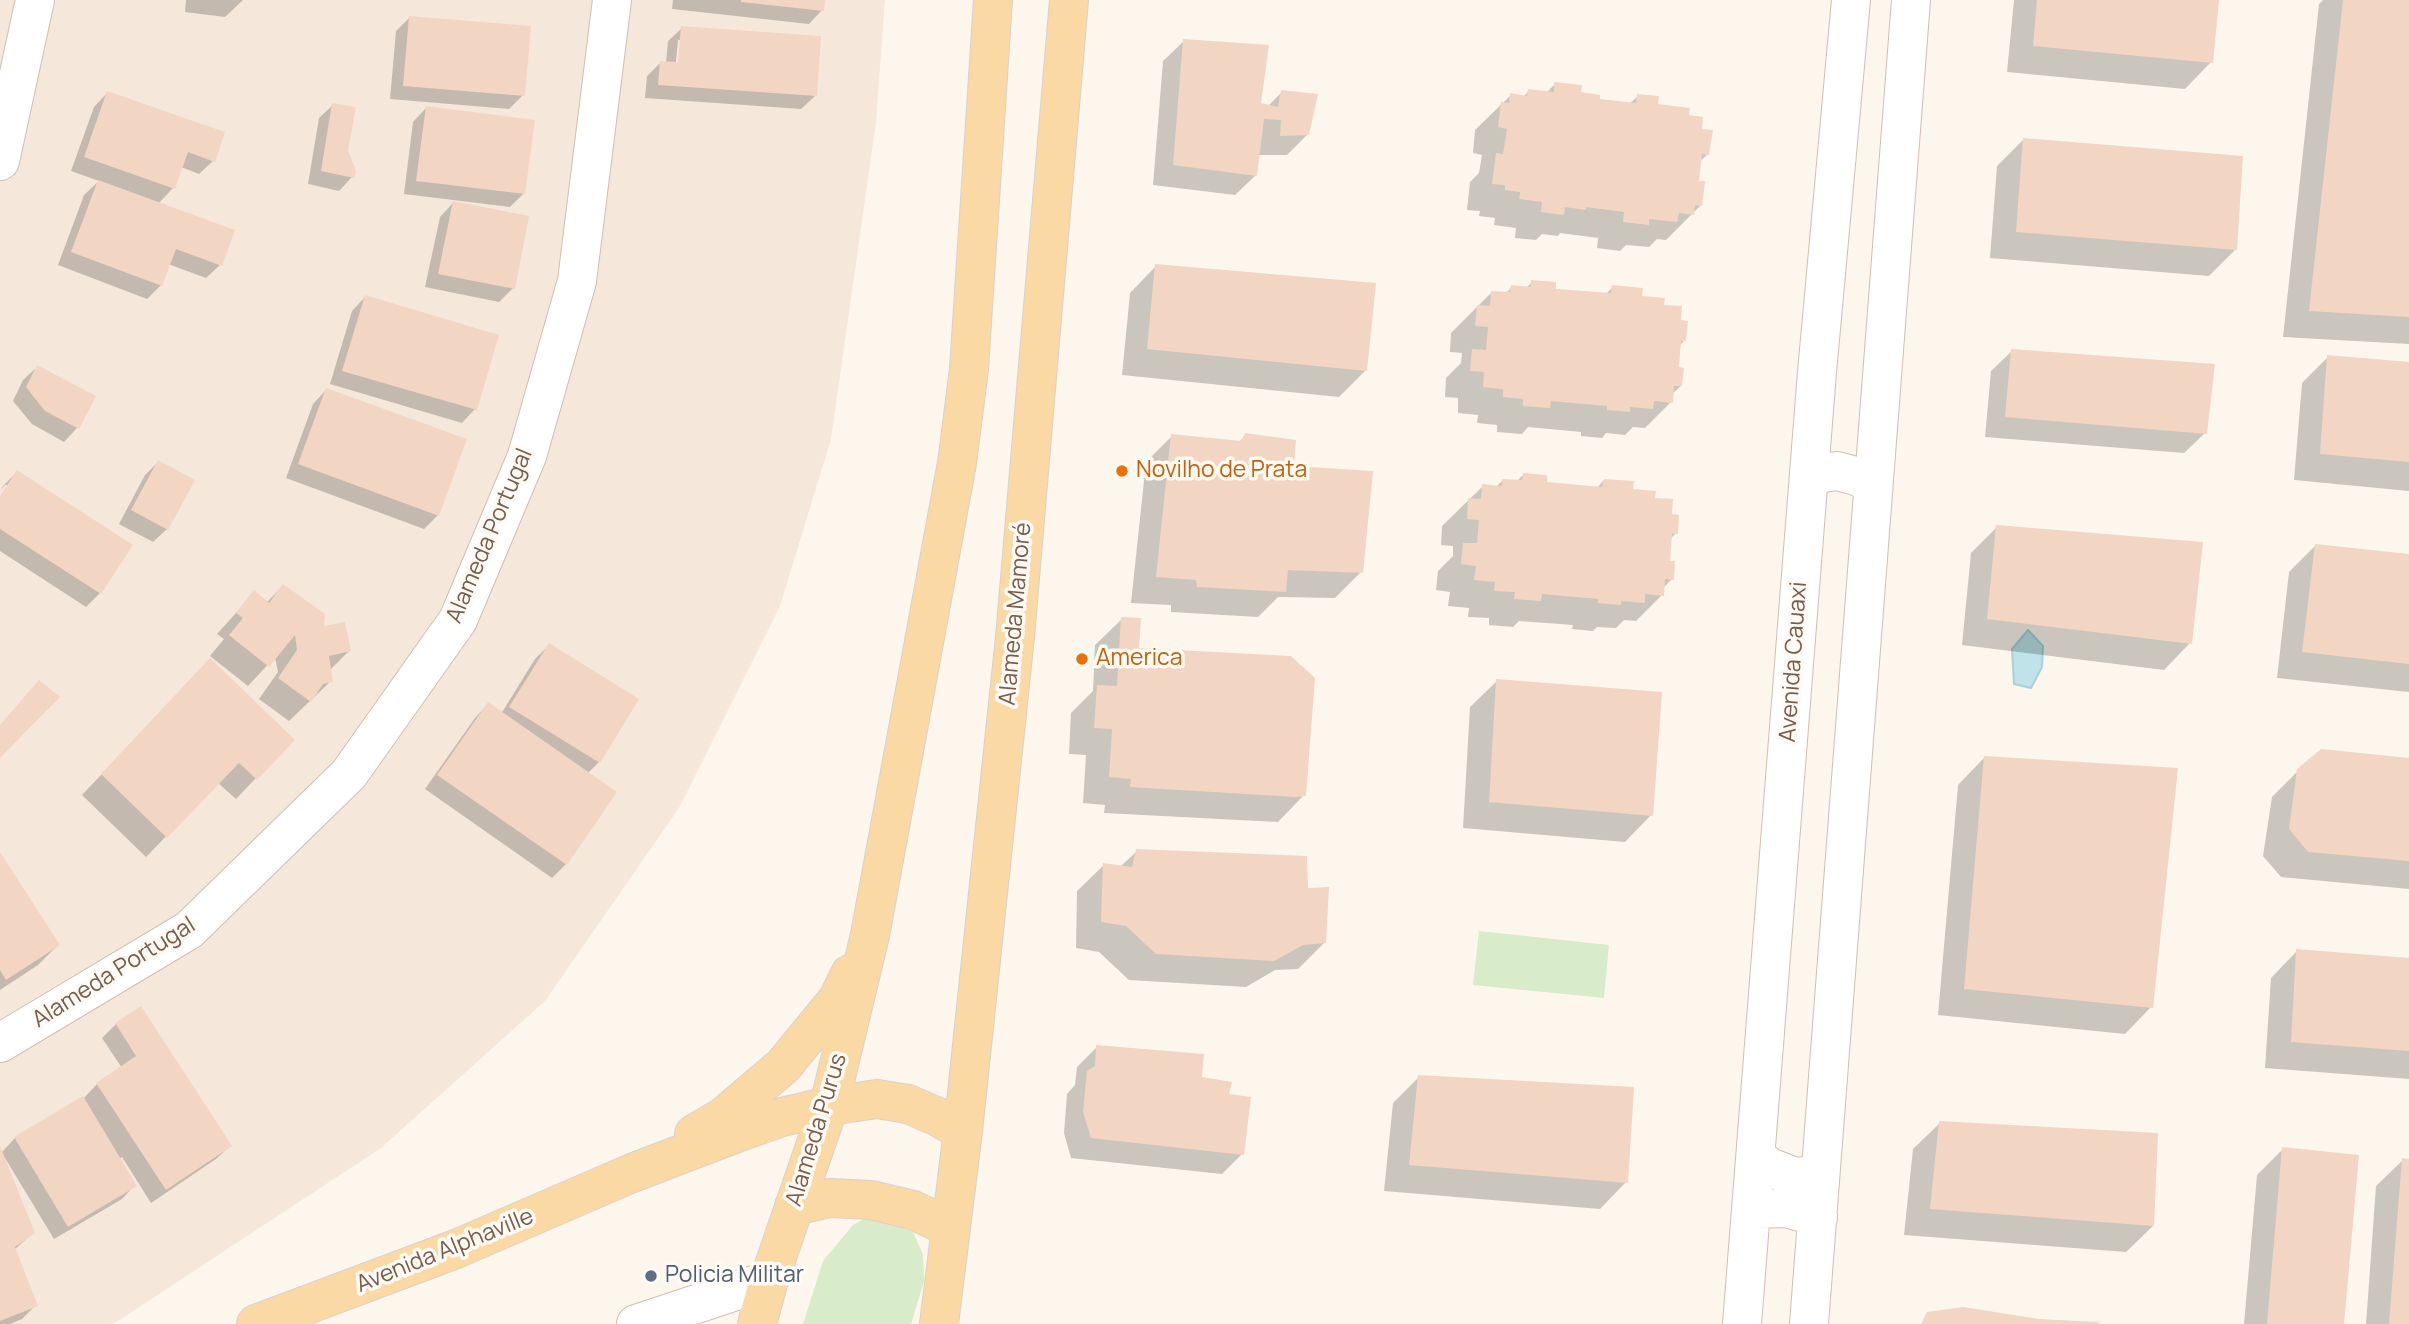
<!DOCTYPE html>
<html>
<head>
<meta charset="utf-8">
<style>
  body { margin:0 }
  canvas { display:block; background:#fdf6ec }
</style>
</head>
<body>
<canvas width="2409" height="1324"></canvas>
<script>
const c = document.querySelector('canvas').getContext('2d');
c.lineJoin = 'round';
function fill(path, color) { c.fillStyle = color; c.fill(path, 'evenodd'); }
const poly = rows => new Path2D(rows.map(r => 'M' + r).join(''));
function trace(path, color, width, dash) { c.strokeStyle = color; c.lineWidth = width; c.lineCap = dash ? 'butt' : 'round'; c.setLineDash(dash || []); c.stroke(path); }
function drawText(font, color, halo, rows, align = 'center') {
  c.font = font + ' Manrope,sans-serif'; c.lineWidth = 7; c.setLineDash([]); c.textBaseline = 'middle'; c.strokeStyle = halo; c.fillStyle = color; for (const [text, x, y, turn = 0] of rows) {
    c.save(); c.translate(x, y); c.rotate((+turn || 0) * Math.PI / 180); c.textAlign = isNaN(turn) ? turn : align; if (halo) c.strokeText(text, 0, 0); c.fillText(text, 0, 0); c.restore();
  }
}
fill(poly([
  [0,0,885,0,876,122,831,439,780,606,679,808,545,1001,381,1148,118,1321,111,1324,0,1324]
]), '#f5e8da');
fill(poly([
  [1479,931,1609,945,1604,998,1473,985],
  [882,1217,913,1232,923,1254,924,1281,911,1324,803,1324,823,1261,853,1225,866,1218]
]), '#d8ecc9');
const water = poly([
  [2028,630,2043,646,2042,667,2031,688,2014,684,2012,649,2028,630]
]);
fill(water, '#bfe3e8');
trace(water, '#a5d3da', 2);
fill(poly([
  [186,0,243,0,225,17,185,12],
  [673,0,824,0,822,10,809,24,672,9],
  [2014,0,2218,0,2211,62,2185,89,2007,72],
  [2323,0,2409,0,2409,344,2283,337,2319,4],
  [409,18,523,95,509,109,390,99,396,31],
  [682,28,815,96,801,109,645,98,647,76,661,62,666,63,668,41],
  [678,40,682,40,679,71,675,71],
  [1184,41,1260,104,1268,106,1282,92,1308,134,1287,155,1258,155,1256,175,1235,195,1153,185,1163,61],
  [1555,84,1598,101,1629,104,1638,96,1656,106,1687,117,1700,130,1708,154,1699,162,1697,182,1701,205,1666,240,1657,239,1649,247,1626,245,1620,251,1597,248,1598,238,1560,233,1558,236,1542,234,1536,240,1515,238,1516,228,1494,225,1495,218,1479,216,1480,211,1467,210,1470,182,1479,173,1482,155,1473,153,1475,130,1511,95,1523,97,1529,91,1546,93],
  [107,93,213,161,199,174,181,167,173,188,158,204,220,265,206,278,168,264,161,285,147,299,58,265,84,195,99,181,71,171,94,107],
  [333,105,352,177,339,191,308,184,319,118],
  [426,108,524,193,510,207,404,194,413,122],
  [2024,139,2235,250,2209,276,1990,258,1997,166],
  [453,203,513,288,499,302,425,287,440,217],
  [1156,266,1366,370,1339,397,1122,375,1130,293],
  [1532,282,1554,291,1605,295,1613,287,1662,306,1679,322,1684,341,1679,346,1677,369,1681,386,1672,394,1671,402,1645,428,1633,427,1625,435,1606,433,1602,438,1581,436,1581,432,1528,427,1522,434,1497,432,1497,425,1477,423,1478,415,1458,413,1458,398,1445,397,1446,378,1461,363,1462,353,1450,352,1451,333,1492,292,1505,294,1512,287,1526,288],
  [365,297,475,409,462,423,330,384,352,311],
  [2012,351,2205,433,2184,453,1985,437,1991,371],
  [2328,357,2409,364,2409,491,2294,480,2302,383],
  [37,367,94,396,77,428,64,442,32,424,13,401,23,380],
  [326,390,438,515,424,529,286,478,313,404],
  [1246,435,1292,468,1361,572,1335,598,1278,597,1258,617,1171,612,1171,605,1131,603,1146,462,1172,436,1239,442],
  [158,462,167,529,153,542,119,524,145,475],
  [17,472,100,593,86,607,0,551,0,499,9,485,5,485,0,491,3,486],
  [1523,475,1545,484,1597,488,1604,480,1653,499,1670,515,1676,533,1670,539,1668,562,1672,579,1663,588,1662,595,1636,621,1624,620,1616,628,1597,627,1593,631,1572,629,1573,625,1519,621,1513,627,1489,625,1489,618,1468,617,1469,608,1448,606,1450,592,1436,590,1438,571,1453,556,1453,546,1441,545,1442,526,1483,486,1496,487,1503,480,1517,481],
  [1997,527,2190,643,2164,670,1962,645,1971,553],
  [2315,546,2409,555,2409,692,2277,678,2289,572],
  [283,586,322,628,349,651,329,671,331,681,289,721,259,699,278,672,275,657,248,686,210,656,224,639,217,634,254,593,266,603],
  [1122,619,1137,650,1304,795,1278,822,1104,813,1105,805,1083,803,1086,755,1069,754,1071,713,1093,691,1095,645],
  [549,645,637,700,599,762,587,774,615,793,566,864,552,878,425,789,475,718,488,704,501,714,535,659],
  [190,681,292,740,236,799,218,783,146,857,82,795],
  [1497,681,1651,815,1625,842,1463,828,1470,707],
  [1984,758,2151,1007,2125,1034,1938,1015,1958,785],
  [2409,760,2409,889,2281,877,2263,856,2272,797,2299,770],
  [1137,851,1306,890,1325,942,1298,969,1275,970,1246,987,1129,980,1099,952,1076,948,1077,891,1104,865,1120,867],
  [0,855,58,945,38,965,0,990],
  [2297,951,2409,960,2409,1079,2265,1068,2271,978],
  [141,1008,230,1146,216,1159,151,1203,122,1157,119,1159,135,1185,122,1199,54,1239,5,1158,4,1159,33,1233,14,1250,36,1305,22,1319,10,1324,0,1324,0,1150,1,1153,15,1138,83,1099,97,1084,122,1068,102,1038,116,1024],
  [1097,1047,1200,1079,1227,1095,1242,1154,1222,1174,1071,1158,1064,1133,1067,1094,1075,1085,1077,1067],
  [1419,1077,1626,1182,1600,1209,1384,1191,1393,1103],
  [1940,1123,2153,1226,2126,1252,1904,1235,1913,1149],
  [2283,1149,2342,1324,2244,1324,2257,1175],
  [2403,1160,2409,1160,2409,1324,2366,1324,2376,1186]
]), '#0003');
fill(poly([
  [741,0,825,0,824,11,741,2],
  [2037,0,2219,0,2213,63,2033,46],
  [2343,0,2409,0,2409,317,2309,311],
  [409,16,531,26,525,96,403,86],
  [681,26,821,36,817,96,658,85,660,61,678,62],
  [1183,39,1269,45,1261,103,1278,107,1281,90,1318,94,1309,135,1280,136,1281,120,1264,119,1257,176,1173,165],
  [1554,82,1582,85,1581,92,1600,95,1600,99,1636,103,1637,94,1659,96,1658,104,1690,108,1689,115,1703,117,1702,129,1713,130,1709,155,1702,154,1699,181,1705,181,1702,206,1695,205,1694,215,1679,213,1677,222,1649,219,1649,225,1623,222,1624,212,1586,207,1586,210,1565,207,1564,215,1541,212,1542,202,1519,199,1520,192,1505,190,1505,185,1492,184,1496,153,1503,154,1507,129,1498,127,1501,102,1509,103,1510,93,1527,96,1528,89,1554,92],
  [107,91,225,132,215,162,188,152,175,189,84,157],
  [332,103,356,107,348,150,356,171,354,178,321,171],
  [426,106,535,120,525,194,416,181],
  [2023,138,2243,156,2237,250,2016,232],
  [98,180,235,230,222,266,176,249,162,286,71,252],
  [453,201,529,216,515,289,438,274],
  [1155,264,1376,283,1367,371,1147,349],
  [1531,280,1556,282,1556,289,1611,293,1612,285,1643,288,1642,296,1665,298,1664,305,1682,306,1681,320,1688,321,1686,341,1681,341,1679,367,1684,368,1682,386,1674,386,1673,403,1654,401,1653,409,1630,407,1630,412,1607,410,1607,406,1551,401,1550,408,1523,406,1523,399,1503,397,1503,389,1483,387,1484,372,1470,371,1472,349,1486,350,1488,327,1475,326,1477,305,1490,306,1491,291,1510,292,1511,285,1531,287],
  [365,295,499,335,477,410,342,371],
  [2011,349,2215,364,2207,434,2005,417],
  [2327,355,2409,362,2409,462,2320,454],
  [37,365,96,396,79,429,45,411,26,387],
  [326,388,467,439,439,516,298,464],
  [1245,433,1296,440,1294,466,1373,471,1363,573,1288,570,1286,592,1197,587,1196,580,1156,577,1171,434,1241,441],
  [158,460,195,480,168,530,131,510],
  [17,470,133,545,101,594,0,529,0,496],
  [1523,473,1547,475,1547,482,1602,487,1604,479,1634,481,1633,489,1656,491,1655,498,1673,499,1672,514,1679,515,1678,534,1672,534,1670,561,1675,561,1674,580,1665,579,1664,596,1645,594,1645,603,1621,601,1621,605,1598,603,1598,599,1542,594,1541,601,1514,599,1515,592,1494,591,1495,582,1474,580,1476,566,1461,564,1463,543,1477,543,1479,520,1467,519,1468,498,1481,499,1482,484,1502,486,1502,479,1522,480],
  [1996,525,2203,542,2192,644,1987,619],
  [2315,544,2409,554,2409,664,2302,652],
  [283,584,325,614,324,626,345,622,351,651,329,656,333,682,323,684,311,702,278,678,297,650,295,635,269,667,229,635,243,618,236,613,254,590,269,603],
  [1121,617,1141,618,1139,648,1291,656,1315,678,1306,796,1296,797,1130,787,1131,779,1109,777,1112,729,1094,728,1097,685,1117,686],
  [549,643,639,699,600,763,509,707],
  [210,658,295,740,257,780,239,763,167,838,101,774],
  [1496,679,1662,692,1653,816,1489,802],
  [39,680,60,697,0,758,0,725],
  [488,702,617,792,567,865,437,775],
  [2321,749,2409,758,2409,861,2308,852,2289,829,2297,769],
  [1984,756,2178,768,2153,1008,1964,989],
  [1136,849,1307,856,1308,888,1329,887,1326,943,1303,945,1274,961,1156,954,1126,926,1101,922,1103,863,1132,867],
  [0,852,60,945,6,980,0,970],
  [2296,949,2409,958,2409,1051,2291,1042],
  [141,1006,232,1146,166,1190,96,1083,136,1056,115,1023],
  [1096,1045,1204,1054,1202,1077,1232,1082,1229,1094,1251,1097,1244,1155,1091,1138,1083,1112,1087,1071,1095,1066],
  [1418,1075,1634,1087,1628,1183,1409,1165],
  [83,1096,137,1186,68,1227,14,1137],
  [1939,1121,2158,1133,2154,1226,1930,1209],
  [0,1146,35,1233,15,1247,38,1306,0,1321],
  [2282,1147,2359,1155,2344,1324,2267,1324],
  [2402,1158,2409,1159,2409,1324,2389,1324],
  [1963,1307,2039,1319,2099,1322,2099,1324,1921,1324,1927,1312]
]), '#f3d5c3');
const minor = poly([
  [0,161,35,0],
  [1809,479,1823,473,1837,471,1856,476,1873,484],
  [0,1043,189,930,349,774,458,620,527,456,577,281,612,0],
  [1756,1156,1769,1167,1795,1177,1820,1174],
  [1752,1209,1786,1208,1818,1217],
  [636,1324,769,1280],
  [1742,1324,1817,372,1851,0],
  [1809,1324,1911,0]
]);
const major = poly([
  [694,1134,723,1117,783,1066,838,999,850,974],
  [794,1206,830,1198,871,1200,913,1210,951,1228],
  [256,1324,456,1249,632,1173,734,1134,782,1117,829,1106,877,1099,908,1104,938,1117,963,1131],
  [757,1324,769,1280,829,1106,870,935,957,463,969,369,993,0],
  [939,1324,963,1131,1015,637,1069,0]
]);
trace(minor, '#d1beb0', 40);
trace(major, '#dad1cd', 40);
trace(minor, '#fff', 38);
trace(major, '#fbd9a5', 38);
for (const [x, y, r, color] of [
  [1122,471,7,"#e8710a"],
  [1082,659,7,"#e8710a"],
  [651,1276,7,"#5c6f8a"]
]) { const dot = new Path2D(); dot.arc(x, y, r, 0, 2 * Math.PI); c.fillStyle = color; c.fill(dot); trace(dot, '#fffaf3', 2.5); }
drawText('23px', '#c56008', '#fffaf3', [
  ["Novilho de Prata",1136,471],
  ["America",1096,659]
], 'left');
drawText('23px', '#7a5c4d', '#fffaf3', [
  ["Alameda Portugal",490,536,-67],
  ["Alameda Mamoré",1016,614,-85],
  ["Avenida Cauaxi",1794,662,-86],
  ["Alameda Portugal",114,973,-32],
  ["Alameda Purus",817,1130,-73],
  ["Avenida Alphaville",445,1251,-22]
]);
drawText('23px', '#4e5e75', '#fffaf3', [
  ["Policia Militar",665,1276]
], 'left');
</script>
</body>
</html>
